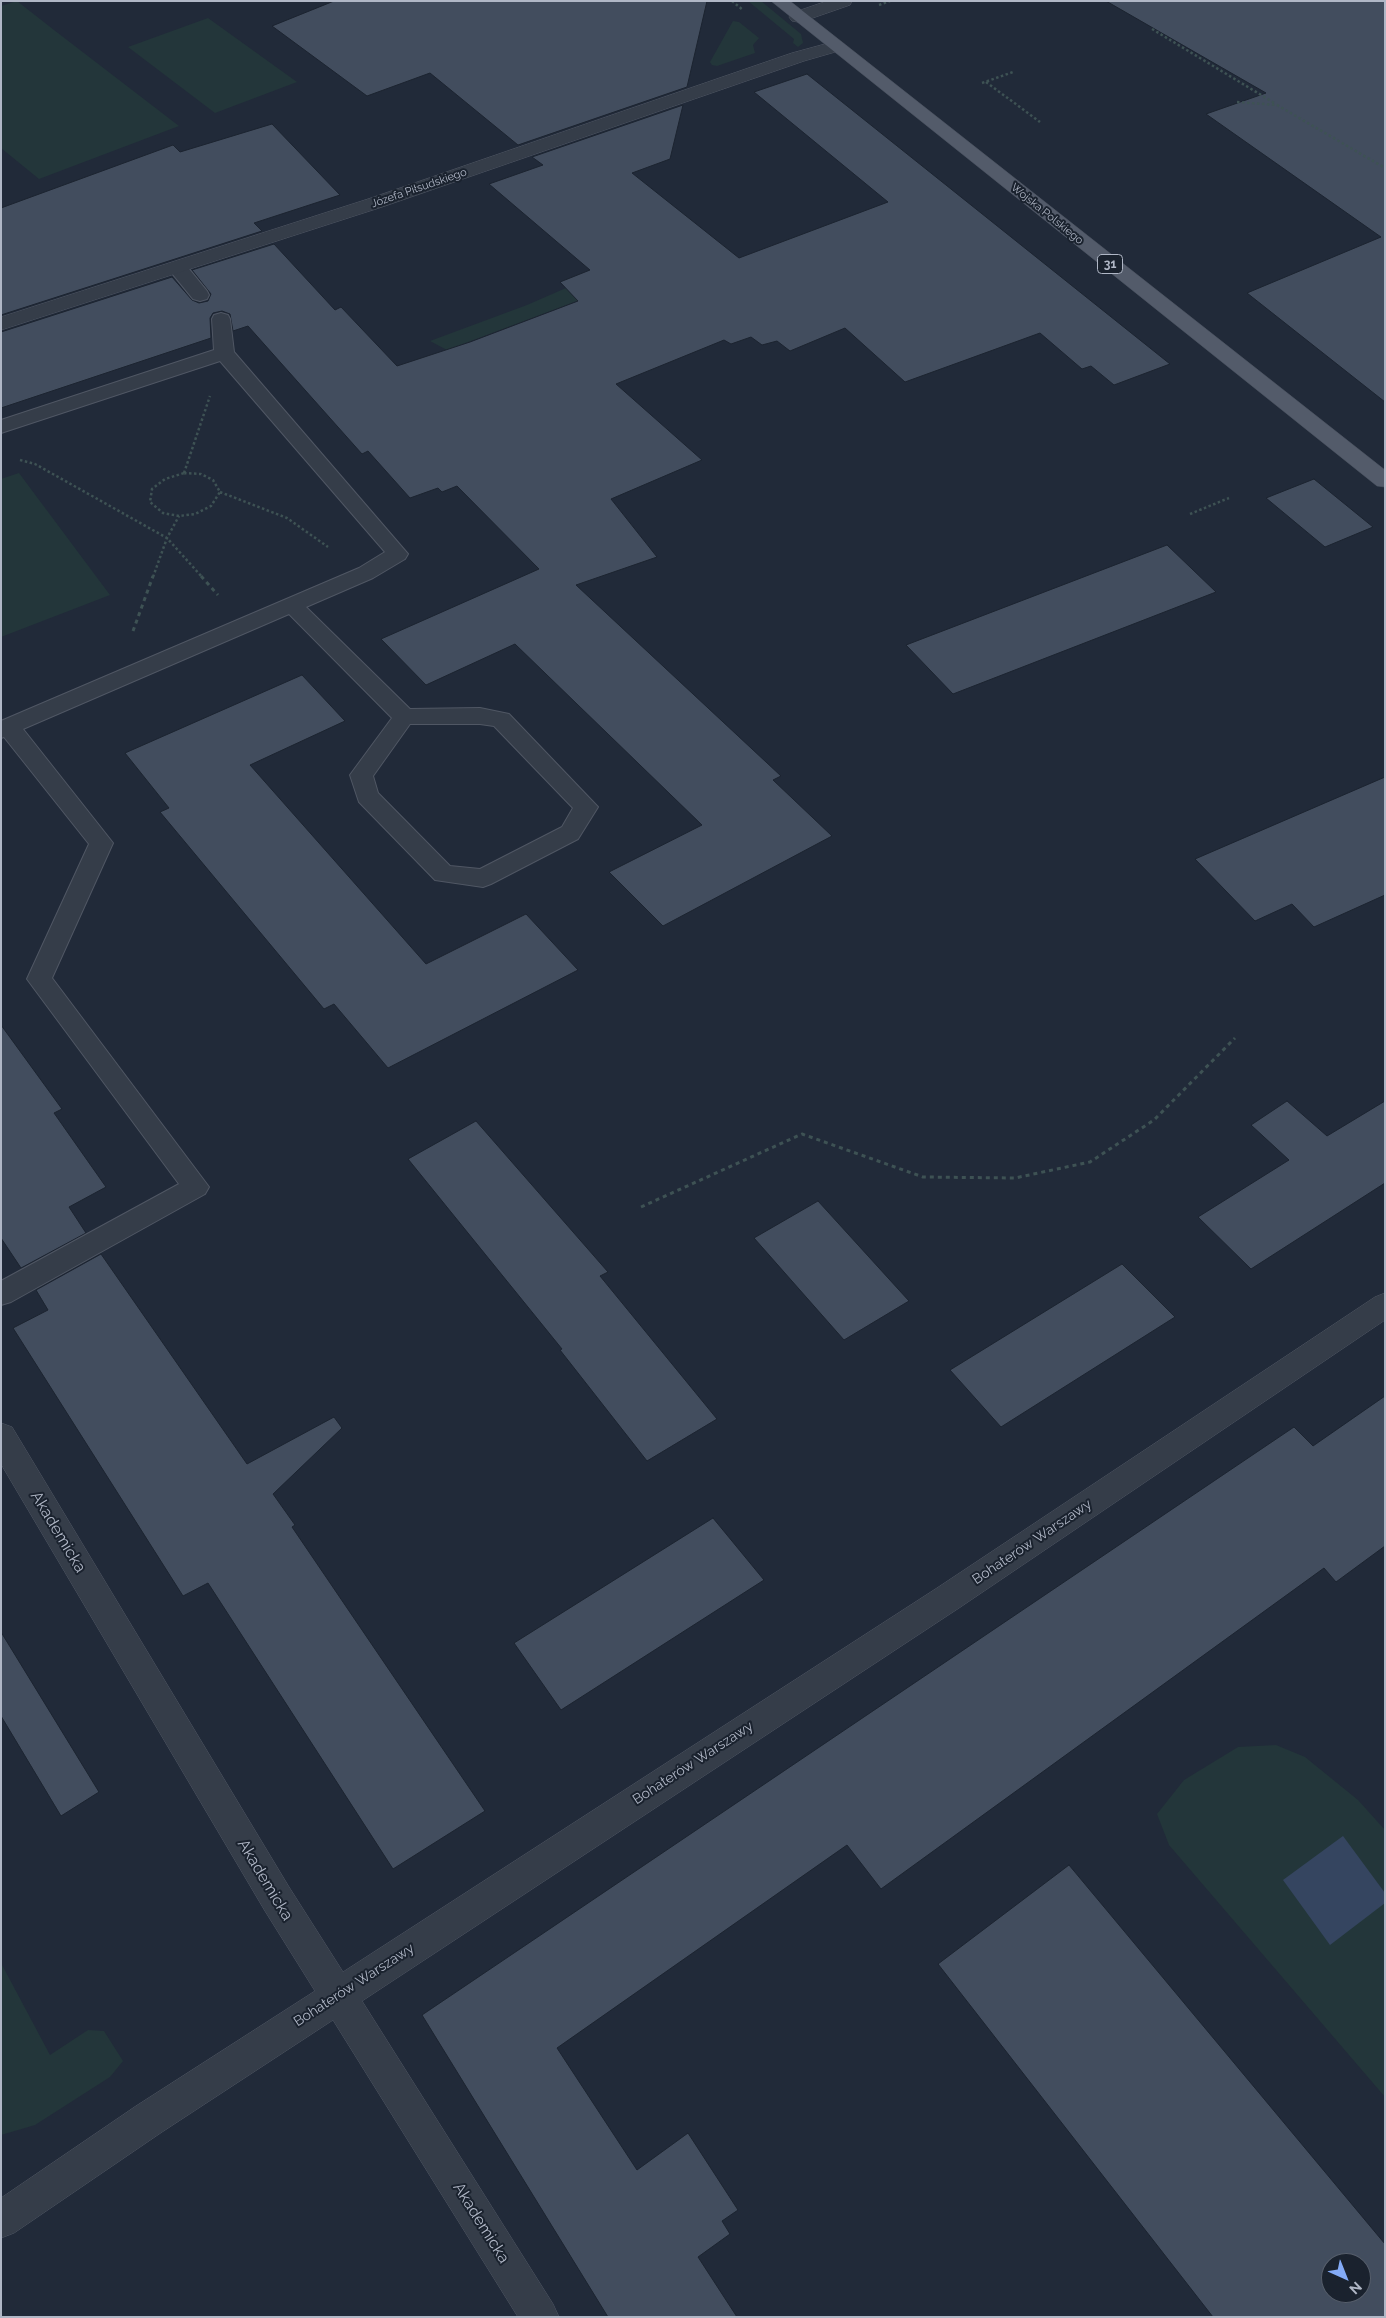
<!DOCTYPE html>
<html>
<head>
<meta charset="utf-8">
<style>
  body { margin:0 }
  #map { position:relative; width:1386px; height:2318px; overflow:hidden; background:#212a39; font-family:Raleway,sans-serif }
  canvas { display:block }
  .frame { position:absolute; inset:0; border:2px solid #b0b7c6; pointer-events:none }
  .north { position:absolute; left:1321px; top:2253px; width:50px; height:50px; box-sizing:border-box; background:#1a222e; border:1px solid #565e6b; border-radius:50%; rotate:136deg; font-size:14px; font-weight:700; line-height:20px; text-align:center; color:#b0b7c6 }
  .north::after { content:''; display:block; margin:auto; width:18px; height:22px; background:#84abf7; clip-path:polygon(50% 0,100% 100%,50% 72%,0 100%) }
</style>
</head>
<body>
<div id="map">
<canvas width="1386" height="2318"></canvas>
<div class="frame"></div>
<div class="north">N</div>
</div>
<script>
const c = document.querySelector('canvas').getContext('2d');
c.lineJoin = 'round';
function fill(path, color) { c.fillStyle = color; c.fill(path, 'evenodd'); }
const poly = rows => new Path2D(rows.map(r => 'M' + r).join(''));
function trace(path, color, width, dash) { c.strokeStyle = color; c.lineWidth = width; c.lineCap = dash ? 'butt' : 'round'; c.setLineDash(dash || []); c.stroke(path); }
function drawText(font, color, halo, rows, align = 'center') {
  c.font = font + ' Raleway,sans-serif'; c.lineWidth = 4; c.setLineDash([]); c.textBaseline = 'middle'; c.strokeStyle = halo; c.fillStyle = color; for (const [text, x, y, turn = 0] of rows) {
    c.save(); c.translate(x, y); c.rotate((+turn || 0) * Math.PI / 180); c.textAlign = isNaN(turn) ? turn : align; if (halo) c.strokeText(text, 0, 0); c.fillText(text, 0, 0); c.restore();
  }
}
fill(poly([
  [17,1,54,30,179,126,39,179,1,148,1,6],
  [748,1,761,1,801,34,803,43,798,47,793,43,794,39],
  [208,18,297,82,215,113,128,47],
  [733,21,739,22,759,38,753,45,755,53,717,66,712,65,710,62],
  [566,288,580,300,447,350,430,341,527,305],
  [19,473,110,595,1,637,1,479],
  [1276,1745,1305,1757,1358,1800,1385,1830,1385,2097,1169,1845,1157,1814,1184,1780,1238,1747],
  [1,1963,50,2055,88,2030,104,2031,123,2061,110,2077,35,2125,1,2135]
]), '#23363a');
fill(poly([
  [1343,1836,1385,1893,1385,1903,1330,1945,1283,1880]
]), '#354560');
const building = poly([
  [334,1,707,1,687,87,518,145,430,73,367,96,272,26,334,1],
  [1106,1,1385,1,1385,402,1247,293,1381,237,1206,114,1266,93,1106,1],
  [807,74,1170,364,1114,385,1091,366,1082,369,1040,333,905,382,845,328,790,351,777,341,762,345,751,337,731,344,724,340,616,384,702,460,611,499,657,557,576,585,781,776,773,780,832,836,663,926,609,872,702,825,515,644,426,685,381,639,539,569,457,486,442,492,438,488,410,498,368,451,362,454,248,326,233,331,230,314,222,311,213,313,210,318,211,338,1,408,1,332,172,277,192,300,199,303,208,301,211,294,192,270,274,244,335,310,341,307,397,366,470,342,578,301,560,282,590,270,489,184,543,165,532,157,683,105,670,159,632,173,739,258,888,202,754,92,807,74],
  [272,124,340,195,254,223,262,231,1,315,1,208,173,145,180,152,272,124],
  [1314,479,1373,527,1325,547,1266,498,1314,479],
  [1167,545,1216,592,953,694,906,645,1167,545],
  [302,675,345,721,250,765,426,964,526,914,578,970,388,1068,334,1004,324,1009,160,812,169,808,125,753,302,675],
  [1385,777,1385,895,1314,927,1292,904,1255,921,1195,859,1385,777],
  [1,1025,62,1109,54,1113,106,1187,69,1207,86,1233,21,1268,1,1238,1,1025],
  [1287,1101,1327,1136,1385,1101,1385,1183,1251,1269,1198,1217,1289,1160,1251,1125,1287,1101],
  [476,1121,608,1272,600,1276,717,1419,647,1461,560,1350,562,1349,408,1159,476,1121],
  [818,1201,909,1301,844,1340,754,1238,818,1201],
  [101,1254,247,1464,334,1417,342,1428,273,1494,295,1525,292,1527,485,1811,393,1869,208,1583,183,1596,13,1328,48,1310,36,1290,101,1254],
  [1122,1264,1175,1317,1001,1427,950,1370,1122,1264],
  [1385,1396,1385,1546,1336,1582,1324,1568,881,1889,847,1845,557,2048,637,2170,688,2133,738,2210,722,2221,730,2234,698,2257,737,2317,608,2317,422,2015,1294,1427,1313,1446,1385,1396],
  [713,1518,764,1580,561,1710,514,1643,713,1518],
  [1,1632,99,1792,61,1816,1,1716,1,1632],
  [1069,1865,1385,2244,1385,2317,1213,2317,938,1964,1069,1865],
  [1331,2263,1361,2263,1361,2293,1331,2293,1331,2263]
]);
fill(building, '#424d5e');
trace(building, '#1c2430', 1);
const lane = poly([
  [178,262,185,264,207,291,209,295,207,299,200,301,193,299,171,272,169,268,171,264,178,262],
  [221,313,228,315,230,319,234,352,408,554,405,559,373,578,306,607,410,709,480,708,509,714,598,807,578,839,491,884,483,887,435,880,359,802,350,775,392,718,289,614,23,729,113,843,52,978,209,1187,205,1194,11,1302,1,1305,1,1281,179,1184,27,979,89,844,4,737,1,738,1,721,359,568,385,552,220,361,1,433,1,420,214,350,212,319,214,315,221,313],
  [410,724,480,724,494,726,573,808,562,827,480,869,450,866,378,793,373,776,410,724]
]);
const street = poly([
  [827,1,852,1,850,5,804,21,798,22,792,21,789,17,792,13,827,1],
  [836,41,842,42,845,46,842,50,804,61,382,207,1,330,1,317,368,199,792,53,836,41],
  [1385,1293,1385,1320,959,1608,362,2001,553,2304,559,2317,518,2317,333,2020,162,2132,14,2233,1,2238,1,2198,136,2106,315,1991,265,1911,1,1464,1,1423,12,1427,289,1887,343,1972,937,1588,1375,1297,1385,1293]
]);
const primary = poly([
  [771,1,790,1,1385,470,1385,487,1377,486,771,1]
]);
trace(lane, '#505764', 2);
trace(street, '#505764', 1);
trace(primary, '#3e4653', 1);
trace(poly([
  [732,1,743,10],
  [879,5,890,1],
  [1152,29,1276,104],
  [986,82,1040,122],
  [982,83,1013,72],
  [1237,102,1277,105,1385,168],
  [20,460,35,464,167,538,202,577],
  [184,473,201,474,213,480,220,492,211,506,195,514,179,516,163,513,150,502,152,489,165,479,184,473],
  [184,473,210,396],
  [220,492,287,518,328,547],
  [1190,514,1229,498],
  [153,577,167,538,179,516]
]), '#3e5254', 2.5, [2.5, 2.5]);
trace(poly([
  [201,576,218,595],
  [133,631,153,576],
  [641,1207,802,1134,923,1177,1015,1178,1090,1162,1154,1120,1235,1038]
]), '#3e5254', 3, [4, 4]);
fill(lane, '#353d49');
fill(street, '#353d49');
fill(primary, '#535b6a');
drawText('11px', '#b0b7c6', '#1a222e', [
  ["Józefa Piłsudskiego",419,188,-19],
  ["Wojska Polskiego",1047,214,39]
]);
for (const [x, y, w] of [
  [1110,264,25]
]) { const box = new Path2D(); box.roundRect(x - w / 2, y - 9.5, w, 19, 4); c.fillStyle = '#1a222e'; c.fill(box); trace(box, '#b0b7c6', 1); }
drawText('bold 12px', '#b0b7c6', null, [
  ["31",1110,264]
]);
drawText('14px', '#b0b7c6', '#1a222e', [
  ["Bohaterów Warszawy",1032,1542,-34],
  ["Bohaterów Warszawy",693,1763,-33],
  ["Bohaterów Warszawy",354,1985,-33]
]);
drawText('16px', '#b0b7c6', '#1a222e', [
  ["Akademicka",58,1532,59],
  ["Akademicka",265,1880,59],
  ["Akademicka",481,2223,58]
]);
</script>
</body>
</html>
